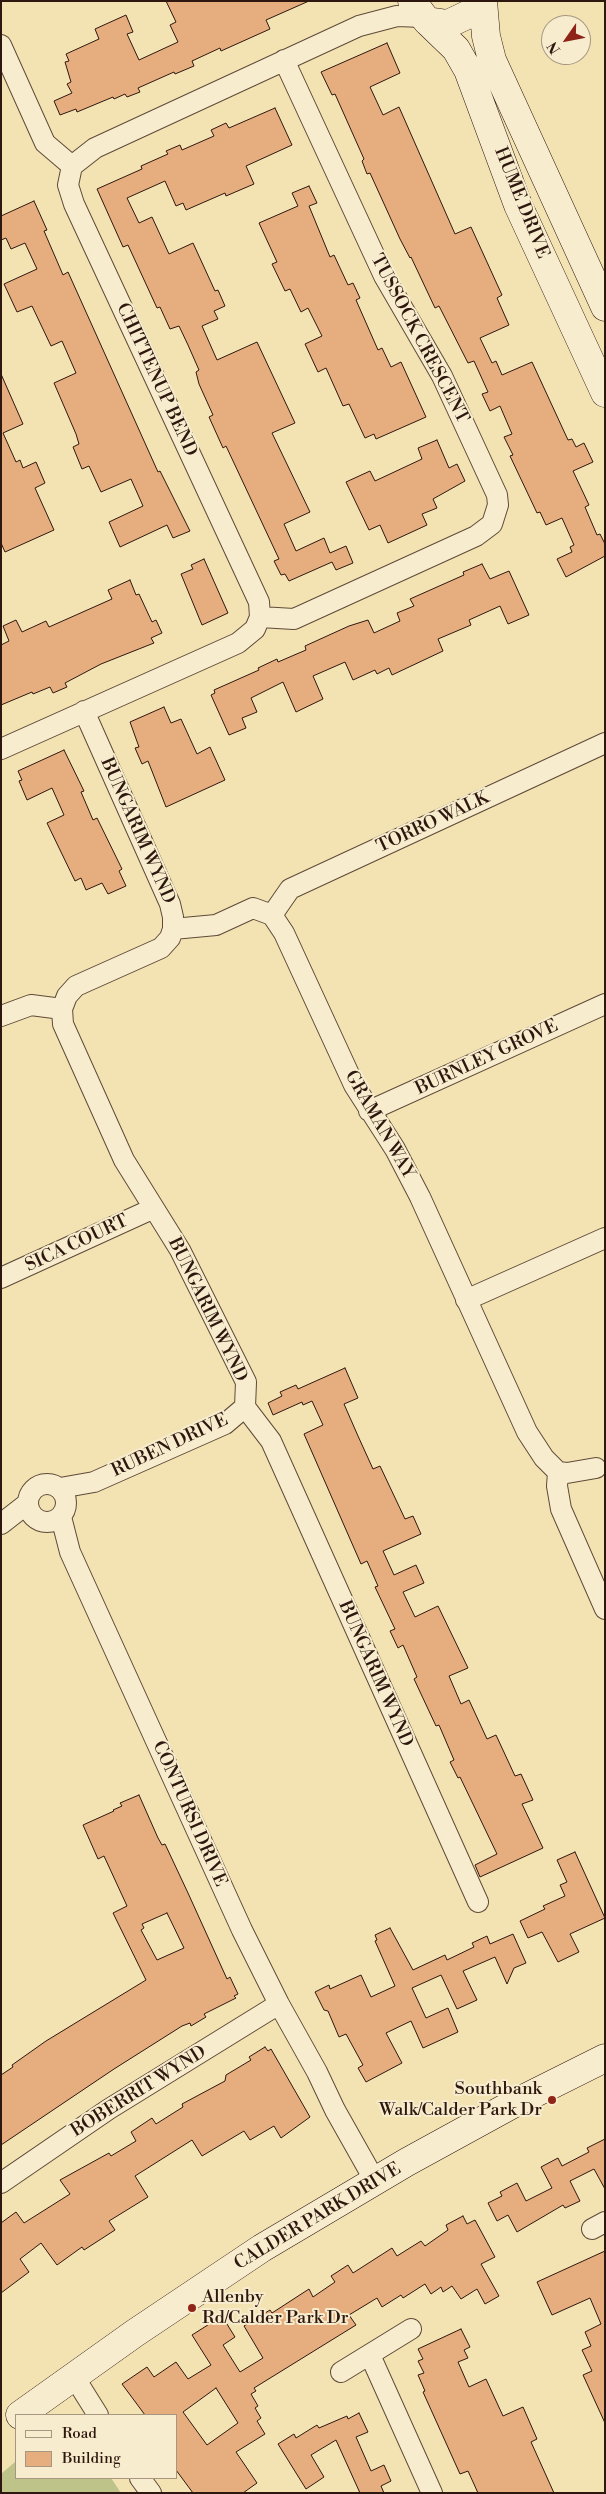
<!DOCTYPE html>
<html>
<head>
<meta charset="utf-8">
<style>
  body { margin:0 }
  #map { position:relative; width:606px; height:2494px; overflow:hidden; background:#f3e3b3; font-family:"Libre Bodoni",serif }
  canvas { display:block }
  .frame { position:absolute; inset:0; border:2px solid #2e170f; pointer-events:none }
  .legend { position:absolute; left:15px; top:2414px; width:162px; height:65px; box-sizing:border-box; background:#f7edce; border:1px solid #a79782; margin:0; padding:6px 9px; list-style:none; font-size:15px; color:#2e170f }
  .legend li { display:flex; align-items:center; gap:10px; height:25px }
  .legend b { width:25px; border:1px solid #a79782 }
  .north { position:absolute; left:541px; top:15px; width:50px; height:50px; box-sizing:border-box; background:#f7edce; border:1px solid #a79782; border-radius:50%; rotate:237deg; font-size:14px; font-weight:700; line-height:20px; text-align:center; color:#2e170f }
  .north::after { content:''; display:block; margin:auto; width:18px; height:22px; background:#8f2418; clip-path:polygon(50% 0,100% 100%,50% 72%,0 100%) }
</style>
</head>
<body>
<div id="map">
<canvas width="606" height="2494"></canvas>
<div class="frame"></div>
<ul class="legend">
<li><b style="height:6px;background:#f7edce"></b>Road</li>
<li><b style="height:14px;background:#e6ae7f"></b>Building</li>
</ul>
<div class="north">N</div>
</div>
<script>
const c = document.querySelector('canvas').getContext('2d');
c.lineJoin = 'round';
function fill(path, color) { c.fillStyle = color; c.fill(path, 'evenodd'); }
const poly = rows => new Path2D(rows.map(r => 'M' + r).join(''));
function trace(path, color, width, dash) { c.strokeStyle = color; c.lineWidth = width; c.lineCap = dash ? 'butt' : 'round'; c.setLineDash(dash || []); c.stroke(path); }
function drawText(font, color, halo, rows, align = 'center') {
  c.font = font + ' "Libre Bodoni",serif'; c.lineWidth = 4; c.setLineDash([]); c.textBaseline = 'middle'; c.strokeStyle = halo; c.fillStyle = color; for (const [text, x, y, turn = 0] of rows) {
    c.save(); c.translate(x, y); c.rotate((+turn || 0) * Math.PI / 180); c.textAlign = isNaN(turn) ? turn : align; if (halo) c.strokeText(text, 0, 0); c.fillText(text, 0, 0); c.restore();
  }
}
fill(poly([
  [16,2461,16,2478,111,2478,121,2493,1,2493,1,2474]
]), '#bec38a');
const building = poly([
  [166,1,309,1,266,20,270,29,221,51,220,48,192,61,194,66,175,74,174,72,138,88,140,92,127,97,125,94,114,99,113,97,77,112,76,109,60,115,54,101,72,93,67,84,71,82,65,62,69,61,66,54,99,39,95,29,126,15,133,32,127,34,139,60,178,42,170,25,176,22,166,1],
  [387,43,400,73,370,87,383,115,399,107,455,234,471,227,502,295,497,298,509,325,480,338,492,363,496,361,502,375,532,362,568,440,572,439,576,447,584,443,593,462,573,471,589,505,585,507,597,535,600,534,605,544,605,556,566,577,557,559,572,552,570,547,574,545,562,518,546,525,540,512,537,513,510,456,513,455,504,437,512,434,500,406,490,411,482,394,488,392,474,361,468,363,439,306,435,308,411,257,410,258,400,239,370,173,367,174,362,161,364,159,335,94,332,95,321,72,387,43],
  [275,108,292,145,246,166,254,184,226,196,225,193,186,210,183,203,176,206,165,181,127,198,139,223,152,217,169,254,193,243,215,291,218,290,225,306,214,311,218,319,202,326,217,360,257,342,295,423,272,433,310,512,284,524,296,551,324,538,330,553,346,546,353,563,336,570,332,562,289,581,285,574,281,575,274,561,279,559,226,446,223,448,209,417,213,415,199,384,196,372,199,370,188,345,179,326,170,329,160,307,157,308,128,245,123,247,97,189,142,169,141,166,168,154,166,151,180,145,182,150,214,136,211,130,226,123,229,128,275,108],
  [309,186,317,203,309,206,330,257,334,255,348,285,353,283,360,298,356,300,378,350,382,348,391,367,401,362,426,417,376,439,374,434,365,438,349,404,343,406,326,368,318,372,305,344,322,336,308,308,301,312,290,289,285,291,272,264,277,262,259,223,298,206,292,193,309,186],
  [34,201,47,230,44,231,63,275,68,272,158,472,160,471,190,531,173,538,167,525,120,547,109,522,143,506,131,479,101,492,89,466,82,469,73,447,79,444,76,434,54,383,76,373,62,341,51,346,32,306,17,312,4,284,37,269,25,243,11,249,6,238,1,240,1,216,34,201],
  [1,374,23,424,3,433,16,462,20,460,23,468,36,462,45,483,35,488,54,530,5,552,1,543,1,374],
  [437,440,449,468,457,464,465,481,433,499,437,508,422,514,427,525,388,543,380,525,369,530,346,482,370,471,375,481,422,459,418,448,437,440],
  [204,559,228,613,202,625,181,574,193,569,191,565,204,559],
  [482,564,490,579,509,571,529,615,508,624,500,606,469,620,471,625,438,639,443,651,392,675,389,668,377,674,375,670,353,680,345,662,313,676,323,699,296,712,283,682,251,698,257,712,242,718,246,728,229,735,211,695,215,693,214,690,259,670,258,668,277,659,278,662,306,650,305,646,349,626,368,620,374,633,400,621,397,613,414,606,410,599,464,575,463,572,482,564],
  [130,580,136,595,139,594,152,622,156,620,162,633,151,638,154,643,101,664,65,683,67,687,53,693,50,687,33,694,32,692,1,705,1,645,9,641,3,626,16,620,22,632,46,621,49,627,112,599,108,590,130,580],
  [164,707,171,723,181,719,197,754,210,747,225,780,166,807,148,761,142,764,135,748,139,747,130,722,164,707],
  [64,750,84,791,81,792,93,820,97,818,122,869,119,871,126,886,108,894,102,883,86,890,81,878,75,881,47,823,64,815,52,788,27,800,19,781,22,780,18,771,64,750],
  [345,1368,358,1398,344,1404,358,1436,373,1469,380,1466,405,1519,413,1516,421,1534,383,1551,394,1575,416,1565,424,1583,403,1592,415,1617,438,1606,468,1668,449,1676,461,1704,469,1700,487,1739,496,1735,515,1776,521,1774,533,1800,522,1804,543,1848,480,1877,475,1865,497,1854,460,1777,458,1778,450,1762,454,1760,439,1725,436,1726,414,1679,417,1677,403,1645,398,1648,390,1631,395,1629,375,1587,378,1586,367,1561,361,1564,304,1434,323,1425,312,1401,303,1405,302,1402,273,1415,268,1403,282,1396,280,1392,296,1385,298,1389,345,1368],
  [139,1795,158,1838,162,1845,165,1844,188,1893,227,1979,230,1977,238,1994,234,1996,236,1998,204,2014,206,2017,191,2026,190,2023,182,2026,114,2069,1,2145,1,2075,13,2067,12,2065,46,2041,146,1980,113,1913,127,1906,104,1856,98,1859,83,1825,114,1811,113,1810,122,1806,120,1803,139,1795],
  [167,1913,184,1948,157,1960,141,1930,144,1928,142,1924,167,1913],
  [575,1852,605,1918,570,1934,579,1952,558,1962,542,1932,528,1938,520,1921,545,1909,543,1906,565,1896,560,1885,567,1882,557,1860,575,1852],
  [390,1928,413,1970,445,1955,447,1960,474,1947,472,1943,487,1936,490,1944,513,1934,526,1963,514,1968,507,1984,495,1957,463,1971,477,2000,457,2009,441,1975,412,1988,426,2018,448,2008,458,2032,423,2048,411,2021,386,2033,402,2063,366,2082,358,2068,363,2065,346,2034,339,2037,328,2011,324,2010,315,1992,329,1985,330,1989,361,1975,371,1997,395,1986,375,1941,377,1940,375,1935,390,1928],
  [265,2047,268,2051,271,2049,310,2117,281,2138,274,2126,250,2140,244,2131,202,2156,192,2140,135,2176,148,2197,109,2221,115,2230,84,2250,82,2247,57,2265,41,2243,20,2259,29,2272,1,2293,1,2223,16,2212,24,2223,70,2194,60,2180,109,2153,111,2156,136,2141,131,2132,152,2118,156,2124,183,2107,182,2104,225,2081,226,2075,251,2060,249,2057,265,2047],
  [605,2139,605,2189,594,2169,570,2181,580,2201,565,2208,563,2205,517,2232,508,2215,497,2221,488,2203,502,2196,500,2192,517,2183,526,2201,552,2188,541,2167,558,2158,562,2166,589,2152,587,2148,605,2139],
  [463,2216,467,2224,475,2220,495,2257,481,2264,499,2296,485,2304,477,2289,461,2299,452,2286,443,2292,441,2287,431,2294,425,2284,403,2298,401,2295,382,2307,377,2298,349,2315,356,2325,254,2388,256,2391,251,2394,258,2406,255,2408,261,2418,257,2421,265,2434,236,2452,257,2483,243,2493,193,2493,176,2470,176,2415,145,2415,122,2384,147,2367,154,2377,176,2362,188,2379,211,2365,192,2335,222,2316,235,2337,223,2345,240,2372,263,2358,244,2326,270,2310,272,2313,309,2289,313,2297,335,2282,331,2276,348,2265,353,2273,392,2248,397,2256,421,2241,425,2246,448,2230,446,2225,463,2216],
  [216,2388,238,2423,207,2445,183,2412,216,2388],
  [605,2251,605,2423,583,2375,592,2371,582,2350,591,2346,585,2332,601,2324,590,2298,552,2315,537,2282,605,2251],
  [461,2329,470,2347,464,2350,468,2358,458,2362,469,2387,486,2379,503,2416,523,2407,537,2439,531,2442,554,2493,478,2493,468,2471,460,2474,423,2392,425,2391,418,2375,424,2373,418,2361,423,2359,418,2349,461,2329],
  [359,2413,368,2432,356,2437,371,2471,384,2465,391,2481,381,2486,384,2493,360,2493,336,2440,311,2455,324,2477,306,2489,278,2444,294,2434,296,2438,317,2425,319,2428,347,2416,348,2419,359,2413]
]);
fill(building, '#e6ae7f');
trace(building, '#2e170f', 1);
const street = poly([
  [1,45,45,143,72,166],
  [260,617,294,619,476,536,492,524,498,505,497,495,442,376,384,276,284,60],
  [84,711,170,904,173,917,173,929,170,938,161,948,76,986,67,996,62,1009,63,1024,124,1160,180,1250,246,1382,245,1407,271,1441,478,1902],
  [1,749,238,643,255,629,260,617,259,602,74,204,68,185,72,166,95,148,359,26,397,16,423,17],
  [272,915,290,889,605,743],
  [173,929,216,925,253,908,272,915,284,933,354,1085,395,1149,420,1197,527,1432,544,1458,558,1472,567,1473,596,1468],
  [1,1016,31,1005,62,1009],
  [369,1111,605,1004],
  [1,1278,152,1209],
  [466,1300,605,1238],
  [558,1472,557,1486,561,1509,605,1609],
  '28 1503a19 19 0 1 1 38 0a19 19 0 1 1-38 0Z',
  [60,1488,94,1482,225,1424,245,1407],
  [61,1517,70,1552,242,1930,279,2004,317,2072,335,2110,375,2181],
  [1,1524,28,1503],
  [1,2183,109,2109,279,2004],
  [592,2229,605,2222],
  [370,2355,432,2493],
  [341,2372,411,2329],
  [73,2375,98,2415],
  [140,2478,151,2493]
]);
const secondary = poly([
  [412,1,427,21,448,24,469,14,482,1],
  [483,1,486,36,492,60,605,307],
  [427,21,456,49,468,70,518,205,605,393],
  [20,2415,135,2333,262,2248,407,2162,511,2105,605,2058]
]);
trace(street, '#5f4a38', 22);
trace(secondary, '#2e170f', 29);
trace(street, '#f7edce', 20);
trace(secondary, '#f7edce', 28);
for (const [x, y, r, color] of [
  [552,2100,5,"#8f2418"],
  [192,2308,5,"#8f2418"]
]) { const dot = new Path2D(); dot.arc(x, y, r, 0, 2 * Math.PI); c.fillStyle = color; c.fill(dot); trace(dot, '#f7edce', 2); }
drawText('18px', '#2e170f', '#f7edce', [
  ["HUME DRIVE",521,203,68],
  ["TUSSOCK CRESCENT",419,339,62],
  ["CHITTENUP BEND",156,380,65],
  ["TORRO WALK",433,823,-25],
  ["BUNGARIM WYND",137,831,66],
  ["BURNLEY GROVE",487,1058,-25],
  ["GRAMAN WAY",379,1125,60],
  ["SICA COURT",77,1244,-25],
  ["BUNGARIM WYND",207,1310,64],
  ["RUBEN DRIVE",170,1446,-25],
  ["BUNGARIM WYND",375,1674,66],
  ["CONTURSI DRIVE",189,1814,66],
  ["BOBERRIT WYND",139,2092,-32],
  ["CALDER PARK DRIVE",318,2217,-31]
]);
drawText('18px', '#2e170f', '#f7edce', [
  ["Southbank",542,2090],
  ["Walk/Calder Park Dr",542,2111],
  ["Allenby",202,2298,"left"],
  ["Rd/Calder Park Dr",202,2319,"left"]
], 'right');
</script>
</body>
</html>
